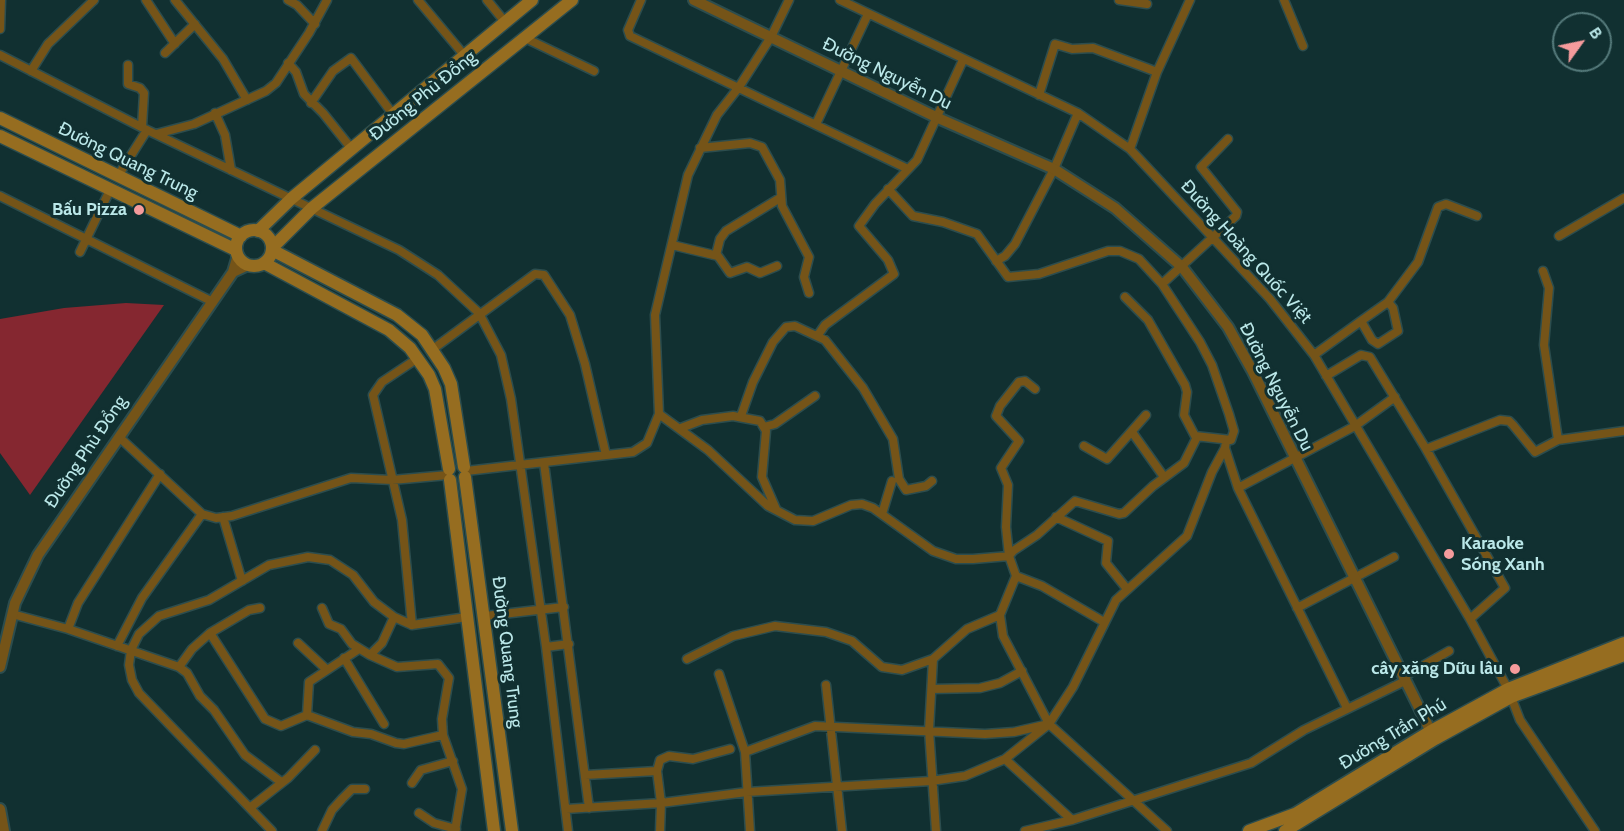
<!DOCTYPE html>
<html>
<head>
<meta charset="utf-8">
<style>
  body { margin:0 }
  #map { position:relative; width:1624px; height:831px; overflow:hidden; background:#113031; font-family:Cabin,sans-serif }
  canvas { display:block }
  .north { position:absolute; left:1552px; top:12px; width:60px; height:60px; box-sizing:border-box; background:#113031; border:2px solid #557a7b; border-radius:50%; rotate:57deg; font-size:16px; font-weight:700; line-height:24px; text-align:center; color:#bbe8e9 }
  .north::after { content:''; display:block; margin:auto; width:21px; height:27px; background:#f59b9c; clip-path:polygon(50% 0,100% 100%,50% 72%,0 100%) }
</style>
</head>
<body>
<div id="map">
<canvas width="1624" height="831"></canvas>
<div class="north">B</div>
</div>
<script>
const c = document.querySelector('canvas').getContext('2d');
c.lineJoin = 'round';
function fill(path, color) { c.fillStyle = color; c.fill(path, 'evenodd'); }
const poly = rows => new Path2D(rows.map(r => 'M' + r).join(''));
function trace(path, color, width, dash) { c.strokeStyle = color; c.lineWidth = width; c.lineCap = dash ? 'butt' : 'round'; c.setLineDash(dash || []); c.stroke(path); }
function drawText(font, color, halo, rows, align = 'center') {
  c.font = font + ' Cabin,sans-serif'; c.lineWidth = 6; c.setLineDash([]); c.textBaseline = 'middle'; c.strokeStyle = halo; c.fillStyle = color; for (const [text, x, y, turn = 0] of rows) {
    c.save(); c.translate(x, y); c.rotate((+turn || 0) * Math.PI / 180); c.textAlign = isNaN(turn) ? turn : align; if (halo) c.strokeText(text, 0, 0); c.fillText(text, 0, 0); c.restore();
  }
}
fill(poly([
  [126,303,164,305,30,495,0,453,0,319,64,308]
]), '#852730');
const minor = poly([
  [146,0,175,44],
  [175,0,223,59,247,100],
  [288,0,297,5,315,24],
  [418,0,464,55],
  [487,0,505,22],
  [641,0,628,30,630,36,908,169],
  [840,0,1078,113,1130,149,1270,299,1314,355,1470,619,1508,689,1520,720,1595,831],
  [1119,0,1147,4],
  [1284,0,1303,46],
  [0,29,1,0],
  [525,38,594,71],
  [165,53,195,24],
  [0,55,147,130,399,250,438,275,479,313,501,355,511,399,546,647,568,831],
  [288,63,296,72,304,94,323,113,351,148],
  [128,65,128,84,140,88,144,93,142,127],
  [31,71,48,44,94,0],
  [1039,95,1055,44,1072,49,1093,48,1157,72],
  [311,103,333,71,351,58,392,113],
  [215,113,225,135,231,170],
  [816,124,868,14],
  [156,134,194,124,266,91,276,83,309,33,327,0],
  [700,148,750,143,762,147,780,180,782,206,809,257,804,277,809,293],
  [1130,149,1157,72,1190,0],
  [118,176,147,130],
  [888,189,913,216,943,222,977,234,1008,277,1039,274,1108,251,1120,251,1139,259,1162,284,1200,342,1212,365,1229,414,1234,431,1231,440,1195,436,1184,415,1187,392,1185,385,1148,320,1125,297],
  [0,196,213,302],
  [1559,236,1624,198],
  [672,245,718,256,730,273,747,267,760,273,777,266],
  [80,252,110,190],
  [716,255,720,239,726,231,780,198],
  [996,261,1005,256,1015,244,1054,169,1078,113],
  [1543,271,1549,288,1544,345,1558,440],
  [1162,284,1236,216,1237,212,1201,167,1228,139],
  [1388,302,1418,262,1438,207,1446,204,1477,216],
  [818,335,825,325,894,274,888,260,859,226,875,204,917,160,963,60],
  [433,349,535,274,544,275,570,315,585,364,606,455],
  [1314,355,1361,321,1372,340,1378,344,1398,331,1393,308,1388,302,1361,321],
  [418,358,382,382,373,395,402,520,412,625,467,617],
  [1326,376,1361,355,1370,357,1426,449,1505,588,1470,619],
  [659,414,708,450,768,506,795,520,813,521,851,505,862,504,873,508,933,551,956,559,973,559,1009,556,1006,527,1008,485,1001,468,1019,441,996,416,1000,406,1019,382,1025,381,1035,389],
  [741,416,753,382,773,342,786,327,795,326,825,340,863,388,893,439,899,479,906,490,926,486,932,481],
  [764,427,775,424,815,396],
  [681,428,702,420,733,416,760,421,766,431,762,477,776,509],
  [1132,432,1164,477],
  [119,437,202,514,216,518,232,516,351,478,392,480,448,475],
  [1084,446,1107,459,1146,415],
  [1225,448,1238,488,1347,708],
  [1426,449,1500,420,1509,421,1513,425,1535,452,1558,440,1624,431],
  [544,463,589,808],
  [466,471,633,452,647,443,659,414,655,315,688,175,717,115,739,87,771,37,789,0],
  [1238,488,1355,426,1395,397],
  [882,514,892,481],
  [223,517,242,581],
  [1056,517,1108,541,1106,563,1127,589],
  [1016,576,1042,586,1104,622],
  [322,608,329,624,341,629,352,644,370,655,382,643,394,617],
  [1297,608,1394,557],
  [12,614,68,629,179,667,187,673,200,696,214,710,245,755,281,782],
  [485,616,564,607],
  [68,629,78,603,160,474],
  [210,633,265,719,281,726,307,715,309,682,359,649],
  [298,643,326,669],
  [117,646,142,598,202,514],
  [546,647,569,644],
  [370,655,397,667,438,664,449,678,442,719,443,735,462,789,455,831],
  [344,658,384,724],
  [687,659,733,636,775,626,826,632,852,641,882,667,902,670,933,659,967,629,1000,615],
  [933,659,929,730,936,831],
  [179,667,192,649,210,633,249,610,260,608],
  [719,674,745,752,750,831],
  [1403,677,1449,651],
  [826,685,842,831],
  [932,689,980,688,1000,683,1022,671],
  [307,715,353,732,371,734,396,743,404,744,443,735],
  [745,752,815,726,985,734,1014,732,1049,724],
  [1005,759,1072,820],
  [585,775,657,771],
  [412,783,421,770,453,761],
  [251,807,288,778,315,750],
  [566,809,661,803,747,792,931,781,965,776,1005,759,1049,724,1073,687,1116,600,1187,536,1212,472,1225,448,1226,441],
  [419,813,434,823,456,829],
  [272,831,139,693,132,680,129,665,131,650,139,634,159,616,209,600,269,565,308,557,330,560,353,575,374,602,394,617,412,625],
  [322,831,332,810,342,799,352,789,365,789],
  [660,831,661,803,657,771,660,760,669,756,693,759,730,749],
  [1025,831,1072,820,1251,763,1304,730,1405,681],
  [1167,831,1049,724,1003,636,1000,615,1016,576,1009,556,1013,551,1037,535,1075,501,1119,514,1124,513,1153,486,1184,463,1197,437]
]);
const tertiary = poly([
  [694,0,938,118,1054,169,1115,208,1182,267,1228,327,1252,370,1434,738],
  [233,272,248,265],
  [0,667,15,603,38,555,233,272,238,255],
  [0,809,4,831]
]);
const secondary = poly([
  [0,118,241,236],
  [0,136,236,250],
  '236 248a18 18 0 1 1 36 0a18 18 0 1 1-36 0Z',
  [258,231,292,198,532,0],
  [272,248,312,208,572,0],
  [272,250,397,315,422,335,444,368,451,384,464,467],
  [264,263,389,330,410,348,429,375,435,389,449,469],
  [465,477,512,831],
  [450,480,494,831],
  [1249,831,1295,814,1431,731,1508,689,1624,643],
  [1285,831,1435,739,1511,697,1624,655]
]);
trace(minor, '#2c4d4e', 11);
trace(tertiary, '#2c4d4e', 14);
trace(secondary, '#2c4d4e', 15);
trace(minor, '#755418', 8);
trace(tertiary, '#755418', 10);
trace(secondary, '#966d20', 12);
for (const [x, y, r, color] of [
  [139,210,6,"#f59b9c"],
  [1449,554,6,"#f59b9c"],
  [1515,669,6,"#f59b9c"]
]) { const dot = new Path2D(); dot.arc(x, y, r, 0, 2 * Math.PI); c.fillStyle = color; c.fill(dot); trace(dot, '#113031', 2); }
drawText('18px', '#bbe8e9', '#113031', [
  ["Đường Nguyễn Du",887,74,26],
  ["Đường Phù Đổng",423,96,-39],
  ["Đường Quang Trung",128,161,26],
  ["Đường Hoàng Quốc Việt",1246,252,48],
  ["Đường Nguyễn Du",1276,387,63],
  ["Đường Phù Đổng",86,452,-56],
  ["Đường Quang Trung",507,652,83],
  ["Đường Trần Phú",1393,734,-31]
]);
drawText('bold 18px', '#bbe8e9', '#113031', [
  ["Bấu Pizza",127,210],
  ["Karaoke",1461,544,"left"],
  ["Sóng Xanh",1461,565,"left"],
  ["cây xăng Dữu lâu",1503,669]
], 'right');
</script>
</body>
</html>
